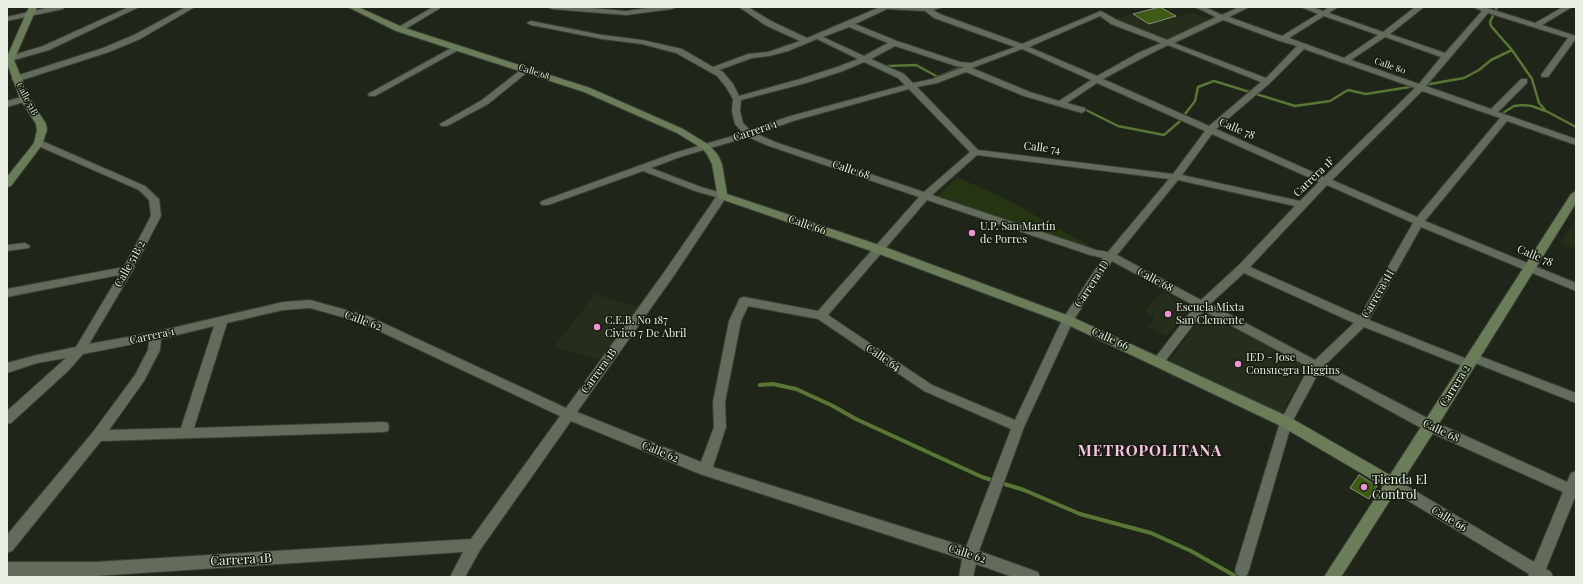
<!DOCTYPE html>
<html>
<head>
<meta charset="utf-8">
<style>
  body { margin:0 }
  #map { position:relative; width:1583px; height:584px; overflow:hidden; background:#1f2518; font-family:"Playfair Display",serif }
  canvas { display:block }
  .frame { position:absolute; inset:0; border:8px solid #e9eee5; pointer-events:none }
</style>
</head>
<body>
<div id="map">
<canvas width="1583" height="584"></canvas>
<div class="frame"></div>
</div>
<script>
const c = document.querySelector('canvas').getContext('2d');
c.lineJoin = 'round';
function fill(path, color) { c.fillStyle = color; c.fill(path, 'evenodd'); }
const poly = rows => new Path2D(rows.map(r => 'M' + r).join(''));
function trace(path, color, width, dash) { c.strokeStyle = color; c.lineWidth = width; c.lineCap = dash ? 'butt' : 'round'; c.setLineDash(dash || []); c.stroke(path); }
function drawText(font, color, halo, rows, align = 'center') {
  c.font = font + ' "Playfair Display",serif'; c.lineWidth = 3; c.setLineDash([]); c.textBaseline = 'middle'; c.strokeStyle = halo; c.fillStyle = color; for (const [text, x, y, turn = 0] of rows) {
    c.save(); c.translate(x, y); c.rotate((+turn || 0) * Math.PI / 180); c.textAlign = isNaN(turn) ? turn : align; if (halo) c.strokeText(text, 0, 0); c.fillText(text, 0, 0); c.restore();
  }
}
fill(poly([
  [1191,12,1211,21,1167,40,1113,19,1133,14,1149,24],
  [1576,218,1576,249,1561,243],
  [1162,291,1192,306,1167,336,1147,327,1155,317,1145,311],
  [595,294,639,307,601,360,554,347],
  [1204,312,1307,366,1282,413,1169,362]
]), '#252e1b');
fill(poly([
  [957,177,1004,198,1095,249,938,196]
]), '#253512');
trace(poly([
  [1497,7,1490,22,1491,26,1512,50,1532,79,1539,103,1546,111,1576,127],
  [888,66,916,65,938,77,965,66],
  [1424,85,1464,78,1479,70,1491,60,1512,50],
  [1082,108,1118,126,1164,135,1179,122,1195,101,1198,87,1214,81,1295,106,1330,101,1348,90,1366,94,1416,86],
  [1503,113,1514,106,1523,105,1532,106,1545,111]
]), '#587634', 2.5);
trace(poly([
  [760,385,773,384,796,389,831,405,856,419,982,477,1024,490,1080,514,1151,533,1191,551,1237,577]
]), '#587634', 4);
const building = poly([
  [1160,7,1176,16,1149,24,1133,14,1160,7],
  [1359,475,1377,486,1369,499,1350,488,1359,475]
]);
fill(building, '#3e5b16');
trace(building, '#868e7e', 1);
const street = poly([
  [50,7,64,7,63,9,7,21,7,17,50,7],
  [129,7,139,7,49,50,7,62,7,57,43,46,129,7],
  [186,7,195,7,140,39,109,52,19,81,13,81,12,79,13,77,103,48,134,35,186,7],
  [433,7,442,7,402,31,396,31,395,29,433,7],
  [548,7,579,7,626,11,655,7,676,7,672,9,626,15,552,9,548,7],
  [739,7,748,7,771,21,807,38,880,7,943,7,933,10,940,14,1022,44,1101,11,1117,20,1167,40,1216,17,1195,7,1205,7,1222,15,1239,7,1249,7,1229,17,1282,36,1318,14,1301,7,1312,7,1323,11,1329,7,1338,7,1329,13,1383,32,1415,7,1424,7,1390,34,1445,53,1482,11,1473,7,1484,7,1535,23,1563,7,1572,7,1542,25,1576,36,1576,40,1575,40,1548,77,1542,77,1541,75,1568,38,1488,13,1426,86,1491,109,1521,79,1527,79,1527,83,1498,112,1576,139,1576,145,1507,121,1425,221,1576,283,1576,291,1421,227,1369,320,1467,359,1469,355,1473,354,1477,355,1576,393,1576,403,1475,363,1473,367,1469,369,1465,367,1364,327,1325,365,1435,422,1567,482,1571,473,1576,471,1576,498,1575,497,1546,569,1551,572,1553,577,1528,577,1529,574,1387,488,1385,484,1387,480,1392,478,1397,480,1534,562,1563,492,1425,430,1319,372,1292,422,1249,570,1247,575,1242,577,1237,575,1235,570,1280,422,1309,367,1204,311,1163,364,1159,365,1155,364,1153,361,1155,358,1195,306,1112,261,1073,321,1024,427,979,551,1038,572,1040,577,1013,577,976,564,973,577,959,577,962,559,700,474,571,421,480,550,465,577,450,577,463,552,95,576,7,576,7,562,95,562,471,539,560,416,360,322,310,308,283,310,227,323,194,428,383,422,388,423,389,427,388,431,383,432,101,441,12,551,7,553,7,535,93,432,135,375,148,350,149,341,83,354,68,371,11,423,7,424,7,411,66,358,37,363,7,373,7,363,37,355,76,347,119,275,7,297,7,289,124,267,151,216,149,200,139,190,36,145,34,143,36,141,42,141,145,186,159,199,161,216,133,270,89,344,155,332,283,302,310,300,368,316,566,408,665,271,716,197,695,191,643,171,548,205,542,205,540,203,542,201,674,153,743,133,735,124,732,111,733,99,726,87,717,76,676,53,642,44,602,39,531,25,527,23,531,21,602,35,642,40,682,49,713,67,748,54,768,52,800,41,765,25,739,7],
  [887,9,925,11,934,18,1015,47,971,63,960,62,897,41,855,24,887,9],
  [1100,16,1111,24,1161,43,1138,53,1097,76,1029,47,1100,16],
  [1324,16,1378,35,1344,58,1289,38,1324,16],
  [1223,20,1280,41,1297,46,1266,78,1174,43,1223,20],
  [849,27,888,43,864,56,823,37,849,27],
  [1385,37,1441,57,1419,84,1351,60,1385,37],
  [817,39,858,59,837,67,800,79,739,96,733,84,723,72,719,70,752,58,769,56,788,51,817,39],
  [1168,45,1261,82,1209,126,1103,79,1144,57,1168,45],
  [895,46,956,66,964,67,932,79,913,83,904,74,871,59,895,46],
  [1022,49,1091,80,1059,101,1030,92,972,68,1022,49],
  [1304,49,1415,88,1324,177,1216,129,1270,83,1304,49],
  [864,62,898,78,905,85,787,117,750,130,743,123,740,111,741,100,806,83,843,71,864,62],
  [966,72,1024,96,1082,113,1086,110,1085,108,1067,103,1097,83,1205,131,1173,174,978,150,917,87,937,83,966,72],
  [909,89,970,152,924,192,775,142,757,134,793,121,909,89],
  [1422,91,1500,118,1417,217,1332,180,1422,91],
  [1212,134,1319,182,1300,201,1182,175,1212,134],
  [748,137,769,146,919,197,818,311,744,297,740,298,729,321,713,402,714,427,701,462,577,412,673,277,727,196,725,194,701,187,651,168,680,157,748,137],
  [977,155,1169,179,1108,252,1096,250,932,195,977,155],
  [1178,180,1295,206,1239,265,1201,300,1117,255,1178,180],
  [1327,185,1413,223,1360,316,1250,267,1327,185],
  [927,200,1090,255,1103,258,1062,320,1015,420,932,385,828,315,927,200],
  [1244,273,1354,323,1315,360,1210,304,1244,273],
  [748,306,818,319,924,391,1011,429,966,547,713,467,726,427,725,402,741,321,748,306],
  [214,326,181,428,109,430,144,381,160,350,161,339,214,326],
  [455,46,458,46,462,48,375,96,369,96,368,94,455,46],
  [523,68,529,68,530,70,488,104,447,126,441,126,440,124,482,100,523,68],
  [25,96,29,99,28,101,7,107,7,101,25,96],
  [25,243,30,246,29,248,7,251,7,245,25,243]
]);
const secondary = poly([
  [29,7,37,7,14,60,30,99,46,124,47,130,42,145,11,186,7,187,7,177,34,143,37,130,36,124,20,99,7,63,7,57,29,7],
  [348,7,358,7,402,27,590,88,683,129,709,145,718,155,722,164,727,194,882,246,1072,317,1291,418,1390,475,1571,194,1576,191,1576,203,1435,430,1341,577,1324,577,1383,486,1281,426,1064,323,874,252,718,198,712,164,708,156,703,149,677,133,584,92,396,31,348,7]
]);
trace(street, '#3a3f36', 2);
trace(secondary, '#3a3f36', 2);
fill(street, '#636b5c');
fill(secondary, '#6a7c58');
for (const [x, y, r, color] of [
  [972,233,4,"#f391d5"],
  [1168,314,4,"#f391d5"],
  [597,327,4,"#f391d5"],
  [1238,364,4,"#f391d5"],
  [1364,487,4,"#f391d5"]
]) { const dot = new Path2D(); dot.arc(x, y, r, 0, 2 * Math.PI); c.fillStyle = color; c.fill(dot); trace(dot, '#151c0f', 1.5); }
drawText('9px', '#e9eee5', '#151c0f', [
  ["Calle 80",1390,66,19],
  ["Calle 68",534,72,18],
  ["Calle 51B",27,99,62]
]);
drawText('11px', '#e9eee5', '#151c0f', [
  ["Calle 78",1237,129,23],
  ["Carrera 1",755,131,-19],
  ["Calle 74",1042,148,7],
  ["Calle 68",851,170,18],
  ["Carrera 1F",1314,177,-44],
  ["Calle 66",807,225,19],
  ["Calle 78",1535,256,23],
  ["Calle 51B 2",130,264,-61],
  ["Calle 68",1155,280,28],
  ["Carrera 1D",1092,284,-57],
  ["Carrera 1H",1378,294,-60],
  ["Calle 62",363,321,20],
  ["Carrera 1",152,336,-12],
  ["Calle 66",1110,339,24],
  ["Calle 64",883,358,34],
  ["Carrera 1B",599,371,-54],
  ["Carrera 2",1455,386,-58],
  ["Calle 68",1441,431,25],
  ["Calle 62",660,452,22],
  ["Calle 66",1449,519,31],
  ["Calle 62",967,554,18]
]);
drawText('11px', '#e9eee5', '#151c0f', [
  ["U.P. San Martín",980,227],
  ["de Porres",980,240],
  ["Escuela Mixta",1176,308],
  ["San Clemente",1176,321],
  ["C.E.B. No 187",605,321],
  ["Civico 7 De Abril",605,334],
  ["IED - Jose",1246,358],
  ["Consuegra Higgins",1246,371]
], 'left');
drawText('13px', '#e9eee5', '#151c0f', [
  ["Tienda El",1372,480],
  ["Control",1372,495]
], 'left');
drawText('13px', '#e9eee5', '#151c0f', [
  ["Carrera 1B",241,560,-3]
]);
c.letterSpacing = '1px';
drawText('bold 15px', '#fac1e6', '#151c0f', [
  ["METROPOLITANA",1150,451]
]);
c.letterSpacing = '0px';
</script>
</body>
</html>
